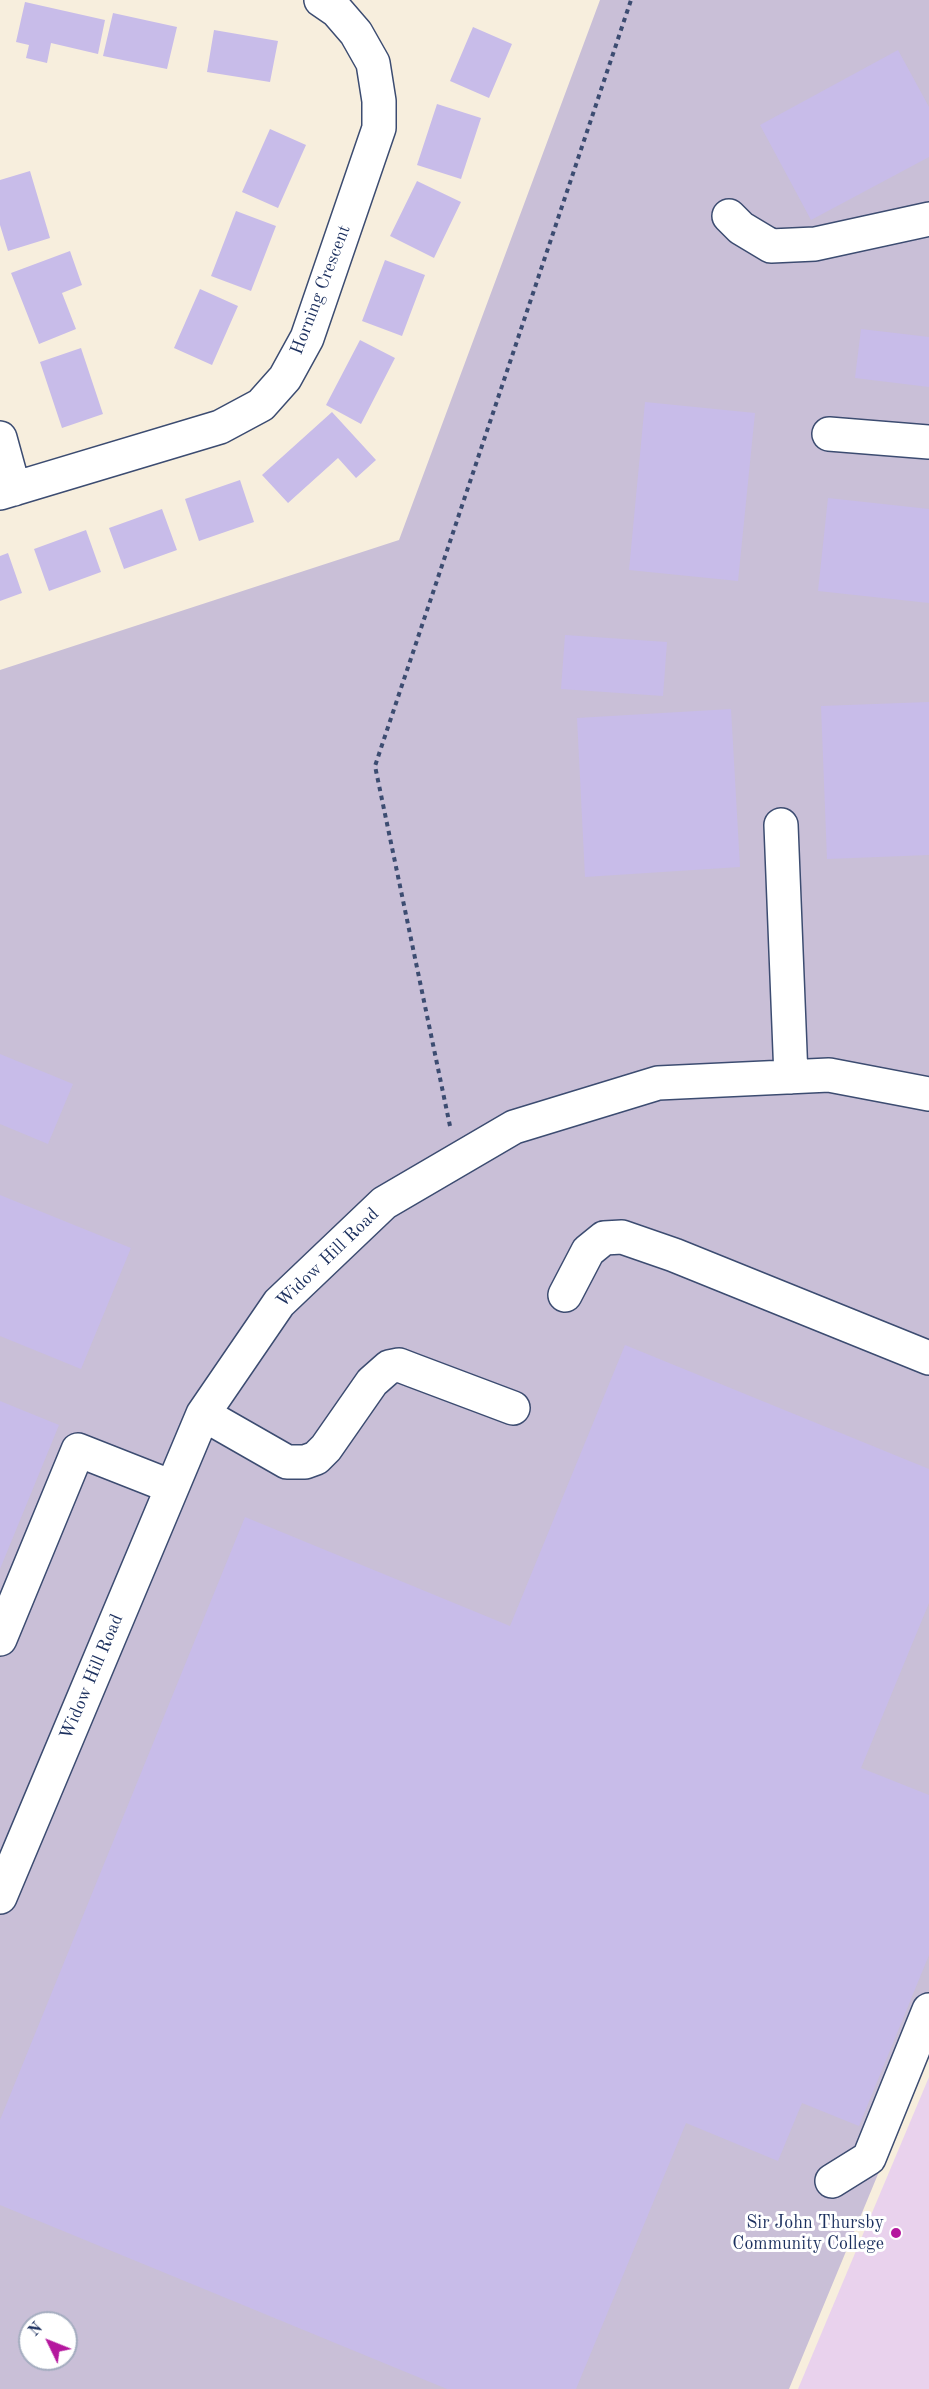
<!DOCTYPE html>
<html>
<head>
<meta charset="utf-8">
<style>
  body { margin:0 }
  #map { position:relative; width:929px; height:2389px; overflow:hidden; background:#f7eedd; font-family:"Old Standard TT",serif }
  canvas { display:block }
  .north { position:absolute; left:18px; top:2311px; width:60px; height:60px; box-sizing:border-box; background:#fff; border:2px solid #a4acbf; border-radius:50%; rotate:313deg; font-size:16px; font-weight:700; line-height:24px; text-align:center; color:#1b2f5e }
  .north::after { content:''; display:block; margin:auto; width:21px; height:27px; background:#b5179e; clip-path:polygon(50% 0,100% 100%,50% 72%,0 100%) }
</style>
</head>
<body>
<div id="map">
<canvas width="929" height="2389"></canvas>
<div class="north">N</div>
</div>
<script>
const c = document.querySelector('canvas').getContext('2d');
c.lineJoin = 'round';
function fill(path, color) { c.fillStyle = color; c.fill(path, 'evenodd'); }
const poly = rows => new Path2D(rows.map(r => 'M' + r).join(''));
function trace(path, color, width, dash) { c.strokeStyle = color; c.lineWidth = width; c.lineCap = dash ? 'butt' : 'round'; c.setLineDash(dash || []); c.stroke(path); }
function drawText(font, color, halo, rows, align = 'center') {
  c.font = font + ' "Old Standard TT",serif'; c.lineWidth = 6; c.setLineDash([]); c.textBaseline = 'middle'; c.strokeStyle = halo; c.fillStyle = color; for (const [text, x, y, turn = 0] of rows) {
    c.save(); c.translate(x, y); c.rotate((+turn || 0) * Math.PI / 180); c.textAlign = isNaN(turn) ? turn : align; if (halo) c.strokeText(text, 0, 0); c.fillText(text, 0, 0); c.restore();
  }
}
fill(poly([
  [929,2077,929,2389,798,2389]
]), '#e9d2ed');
fill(poly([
  [600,0,929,0,929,2051,789,2389,0,2389,0,670,399,540],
  [30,2323,66,2323,66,2359,30,2359]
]), '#c9bfd7');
fill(poly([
  [25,2,105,20,98,54,51,43,47,63,26,58,29,45,16,42],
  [113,13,177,27,167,69,103,56],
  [473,27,512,44,489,98,450,81],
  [214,30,278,41,270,82,207,72],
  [898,50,929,107,929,157,811,220,760,125],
  [437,104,481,118,461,179,417,165],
  [270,129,306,145,278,208,242,192],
  [30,171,50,238,8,251,0,225,0,180],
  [417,181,461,202,434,258,390,236],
  [236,211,276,226,251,291,211,276],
  [70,251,82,285,62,293,76,329,39,344,11,273],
  [385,260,425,275,402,336,362,321],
  [200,289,238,306,212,365,174,348],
  [861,329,929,337,929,387,855,378],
  [360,340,395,358,361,424,326,405],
  [81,348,103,414,62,428,40,362],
  [645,402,755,413,738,581,629,570],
  [332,412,376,460,356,478,338,458,288,503,262,475],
  [240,480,254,522,199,541,185,499],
  [828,498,929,509,929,603,818,591],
  [162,509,177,550,124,569,109,528],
  [86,530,101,572,49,591,34,549],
  [8,553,22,593,0,601,0,556],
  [565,635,667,642,663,696,561,689],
  [929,702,929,855,827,859,821,706],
  [731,709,740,867,585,877,577,718],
  [0,1054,73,1084,48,1144,0,1124],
  [0,1195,131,1248,81,1369,0,1336],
  [625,1345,929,1469,929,1603,861,1768,929,1795,929,1955,859,2126,802,2103,778,2161,686,2123,576,2389,447,2389,0,2205,0,2120,245,1517,510,1626],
  [0,1401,59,1425,0,1569]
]), '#c8bce9');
const minor = poly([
  [729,216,741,228,771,246,815,244,929,219],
  [829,434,929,442],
  [0,438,14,489],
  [0,493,220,427,261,405,285,378,307,338,379,128,379,101,373,63,356,33,337,11,321,0],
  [781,825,791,1077],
  [565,1295,588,1251,604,1238,622,1237,674,1255,929,1358],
  [203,1414,287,1462,305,1462,316,1458,326,1448,372,1382,389,1367,399,1365,412,1370,513,1408],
  [0,1639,78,1450,172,1487],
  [0,1897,203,1414,279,1303,384,1203,514,1127,658,1083,829,1075,929,1094],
  [832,2181,869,2158,929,2010]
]);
trace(minor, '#3c4c71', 36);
trace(poly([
  [450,1126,375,766,631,0]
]), '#3c4c71', 4, [4.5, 4.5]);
trace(minor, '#fff', 33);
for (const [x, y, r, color] of [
  [896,2233,6,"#b5179e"]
]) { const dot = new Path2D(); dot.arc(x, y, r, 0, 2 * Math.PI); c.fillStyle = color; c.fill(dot); trace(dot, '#fff', 2); }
drawText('18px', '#1b2f5e', '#fff', [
  ["Horning Crescent",321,290,-69],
  ["Widow Hill Road",328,1258,-44],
  ["Widow Hill Road",92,1677,-67]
]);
drawText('18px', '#1b2f5e', '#fff', [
  ["Sir John Thursby",884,2223],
  ["Community College",884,2244]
], 'right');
</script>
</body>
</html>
